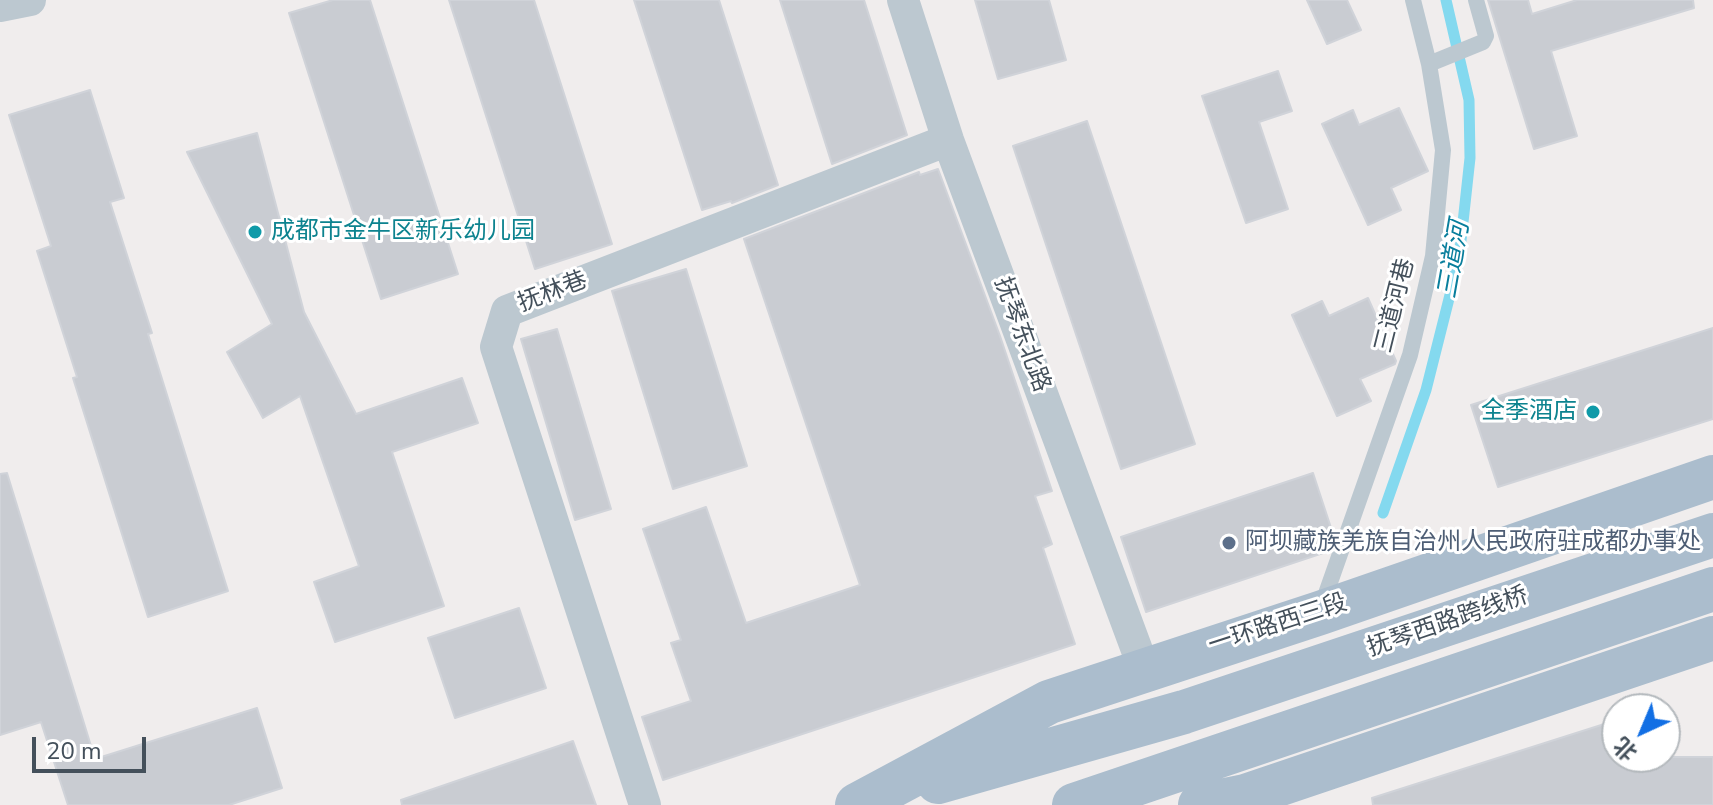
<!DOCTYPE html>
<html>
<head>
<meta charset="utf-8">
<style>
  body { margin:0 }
  #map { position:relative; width:1713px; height:805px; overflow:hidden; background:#f0eded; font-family:"Nunito Sans","Noto Sans SC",sans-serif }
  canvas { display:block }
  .north { position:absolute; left:1601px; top:693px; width:80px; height:80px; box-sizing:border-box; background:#fff; border:2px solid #b4b9bd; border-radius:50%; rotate:224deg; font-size:22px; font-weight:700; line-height:32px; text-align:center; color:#44505b }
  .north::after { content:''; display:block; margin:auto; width:28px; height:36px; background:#126fe4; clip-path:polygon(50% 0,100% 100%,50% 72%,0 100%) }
  .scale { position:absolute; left:32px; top:737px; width:114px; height:36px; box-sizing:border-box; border:4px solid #44505b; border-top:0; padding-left:10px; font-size:24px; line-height:28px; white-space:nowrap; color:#44505b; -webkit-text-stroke:6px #fff; paint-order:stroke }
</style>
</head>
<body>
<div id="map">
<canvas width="1713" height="805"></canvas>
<div class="north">北</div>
<div class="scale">20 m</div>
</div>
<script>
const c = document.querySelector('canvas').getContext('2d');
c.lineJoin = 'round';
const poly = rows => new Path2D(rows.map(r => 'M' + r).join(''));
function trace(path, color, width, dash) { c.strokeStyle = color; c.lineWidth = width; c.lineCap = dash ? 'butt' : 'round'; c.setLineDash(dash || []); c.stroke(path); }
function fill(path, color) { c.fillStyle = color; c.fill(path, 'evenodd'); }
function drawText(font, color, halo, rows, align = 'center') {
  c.font = font + ' "Nunito Sans","Noto Sans SC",sans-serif'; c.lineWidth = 6; c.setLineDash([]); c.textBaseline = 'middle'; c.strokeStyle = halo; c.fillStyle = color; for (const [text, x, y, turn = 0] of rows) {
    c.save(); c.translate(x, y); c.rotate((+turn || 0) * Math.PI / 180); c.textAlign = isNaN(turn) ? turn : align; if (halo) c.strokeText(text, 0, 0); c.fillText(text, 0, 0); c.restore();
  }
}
trace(poly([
  [1383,513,1426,390,1459,259,1470,158,1469,100,1446,0]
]), '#84d9ef', 11);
const building = poly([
  [333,0,370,0,458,274,381,299,289,13,333,0],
  [449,0,534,0,612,244,535,269,449,0],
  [634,0,719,0,778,185,732,203,731,201,702,210,634,0],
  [780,0,864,0,907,135,832,164,780,0],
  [975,0,1049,0,1066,60,998,79,975,0],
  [1307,0,1347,0,1361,30,1327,44,1307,0],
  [1488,0,1528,0,1532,14,1577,0,1693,0,1694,8,1551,51,1577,136,1534,149,1488,0],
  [1278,71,1292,111,1259,122,1288,209,1246,223,1202,96,1278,71],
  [90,90,124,198,110,202,152,333,148,334,228,591,148,617,73,378,77,377,37,251,51,246,9,115,90,90],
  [1399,108,1428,171,1391,188,1401,210,1368,225,1322,124,1353,110,1359,125,1399,108],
  [1087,121,1195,444,1121,469,1013,146,1087,121],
  [257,133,304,312,356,414,462,378,478,423,392,452,444,606,335,642,314,582,359,566,300,396,263,418,227,352,272,324,187,152,257,133],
  [938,169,1000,336,1052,491,1035,496,1052,544,1043,548,1075,644,663,780,642,717,691,701,671,643,681,640,643,529,706,507,746,623,860,585,744,239,919,172,920,175,938,169],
  [686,269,747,466,673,489,612,291,686,269],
  [1368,298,1396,361,1395,364,1360,379,1371,401,1337,416,1292,315,1322,301,1329,316,1368,298],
  [1713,328,1713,419,1498,487,1471,405,1713,328],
  [557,329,611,509,575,520,521,339,557,329],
  [7,473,95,759,257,708,282,788,229,805,68,805,41,722,0,735,0,474,7,473],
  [1313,473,1334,537,1329,551,1146,612,1121,537,1313,473],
  [519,608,546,688,455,718,428,638,519,608],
  [1617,720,1617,757,1713,757,1713,805,1373,805,1372,798,1617,720],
  [573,741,596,805,402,805,401,800,573,741]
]);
fill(building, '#c9ccd2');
trace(building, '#d0d3d9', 2);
trace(poly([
  [1429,64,1483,42,1486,36,1476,0],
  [1322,605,1410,355,1433,256,1443,150,1429,64,1413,0]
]), '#bcc8d0', 16);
trace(poly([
  [903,0,948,140,1144,669],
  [0,6,30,0],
  [645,805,496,347,507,311,948,140]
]), '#bcc8d0', 32);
trace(poly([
  [938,782,1184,712,1713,535],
  [857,805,1049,702,1320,613,1713,477],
  [1074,805,1713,589],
  [1200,805,1245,796,1713,638]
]), '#abbdcd', 44);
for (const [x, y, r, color] of [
  [255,232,8,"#0f9aa8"],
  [1593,412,8,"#0f9aa8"],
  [1229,543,8,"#5c6f8a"]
]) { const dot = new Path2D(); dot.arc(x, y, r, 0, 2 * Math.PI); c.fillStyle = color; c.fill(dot); trace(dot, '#fff', 3); }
drawText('24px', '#0d838f', '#fff', [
  ["成都市金牛区新乐幼儿园",271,232],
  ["全季酒店",1577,412,"right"]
], 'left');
drawText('24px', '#44505b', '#fff', [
  ["抚林巷",553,293,-21],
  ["三道河巷",1396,306,-76],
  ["抚琴东北路",1021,335,70],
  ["抚琴西路跨线桥",1448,623,-19],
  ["一环路西三段",1278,625,-18]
]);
drawText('24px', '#4e5e75', '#fff', [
  ["阿坝藏族羌族自治州人民政府驻成都办事处",1245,543]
], 'left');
drawText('italic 26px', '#087e9c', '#fff', [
  ["三道河",1455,260,-80]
]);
</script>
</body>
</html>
